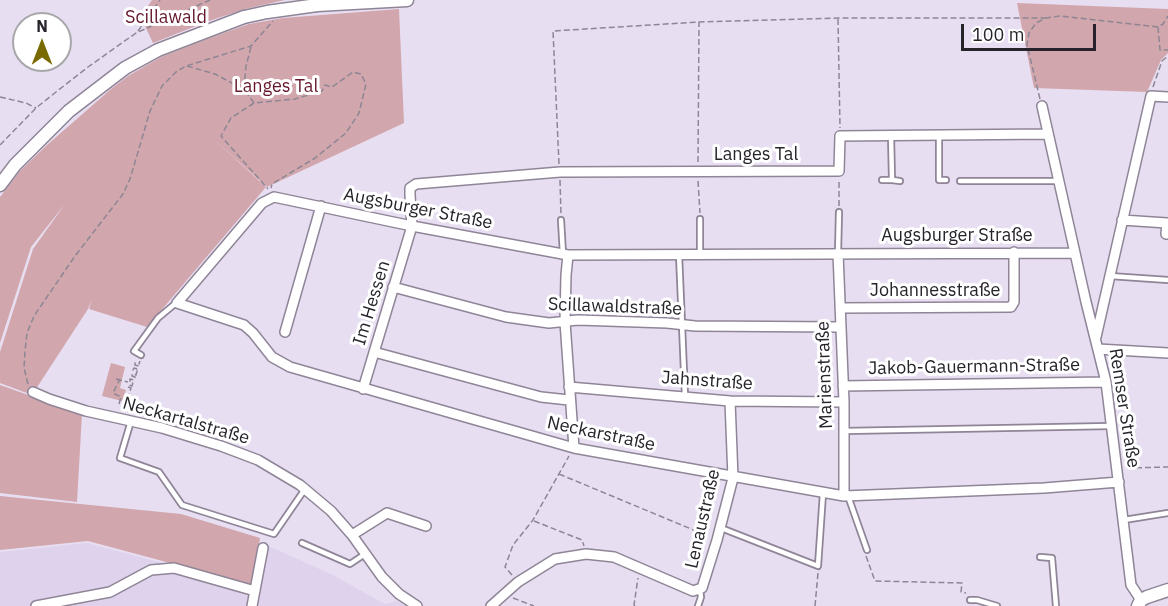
<!DOCTYPE html>
<html>
<head>
<meta charset="utf-8">
<style>
  body { margin:0 }
  #map { position:relative; width:1168px; height:606px; overflow:hidden; background:#e8def2; font-family:"IBM Plex Sans",sans-serif }
  canvas { display:block }
  .north { position:absolute; left:12px; top:12px; width:60px; height:60px; box-sizing:border-box; background:#fff; border:2px solid #a8a7aa; border-radius:50%; rotate:0deg; font-size:16px; font-weight:700; line-height:24px; text-align:center; color:#26232a }
  .north::after { content:''; display:block; margin:auto; width:21px; height:27px; background:#796a00; clip-path:polygon(50% 0,100% 100%,50% 72%,0 100%) }
  .scale { position:absolute; left:961px; top:24px; width:135px; height:27px; box-sizing:border-box; border:3px solid #26232a; border-top:0; padding-left:8px; font-size:18px; line-height:21px; white-space:nowrap; color:#26232a; -webkit-text-stroke:4px #fff; paint-order:stroke }
</style>
</head>
<body>
<div id="map">
<canvas width="1168" height="606"></canvas>
<div class="north">N</div>
<div class="scale">100 m</div>
</div>
<script>
const c = document.querySelector('canvas').getContext('2d');
c.lineJoin = 'round';
function fill(path, color) { c.fillStyle = color; c.fill(path, 'evenodd'); }
const poly = rows => new Path2D(rows.map(r => 'M' + r).join(''));
function trace(path, color, width, dash) { c.strokeStyle = color; c.lineWidth = width; c.lineCap = dash ? 'butt' : 'round'; c.setLineDash(dash || []); c.stroke(path); }
function drawText(font, color, halo, rows, align = 'center') {
  c.font = font + ' "IBM Plex Sans",sans-serif'; c.lineWidth = 6; c.setLineDash([]); c.textBaseline = 'middle'; c.strokeStyle = halo; c.fillStyle = color; for (const [text, x, y, turn = 0] of rows) {
    c.save(); c.translate(x, y); c.rotate((+turn || 0) * Math.PI / 180); c.textAlign = isNaN(turn) ? turn : align; if (halo) c.strokeText(text, 0, 0); c.fillText(text, 0, 0); c.restore();
  }
}
fill(poly([
  [87,543,253,587,262,543,333,575,385,604,397,601,404,606,0,606,0,552]
]), '#dfd2ec');
fill(poly([
  [152,0,285,0,245,9,206,22,153,43,145,26,148,6],
  [1017,3,1168,9,1168,53,1161,60,1147,92,1034,88],
  [399,9,404,123,267,187,207,133,266,187,147,327,89,309,92,299,88,309,32,395,0,383,0,352,33,249,65,204,31,247,0,343,0,197,20,171,47,145,111,89,128,76,161,57,210,38,249,24,283,18],
  [111,363,125,367,120,388,126,390,122,401,102,396],
  [0,385,82,414,77,502,0,493],
  [0,496,181,514,260,538,252,585,88,541,0,550]
]), '#d1a6ac');
const lane = poly([
  [891,135,892,180,900,181],
  [939,135,939,180,946,180],
  [882,180,892,180],
  [960,181,1060,181],
  [700,219,700,255],
  [561,220,563,254],
  [838,253,839,212],
  [679,254,685,396],
  [1110,276,1168,280],
  [141,355,134,351,158,318,176,303],
  [131,421,120,458,159,472,182,505,274,534,305,489],
  [844,431,1111,426],
  [848,496,867,550],
  [1124,520,1168,513],
  [721,528,818,566,823,493],
  [302,543,350,564,365,554],
  [1040,557,1052,558,1056,606],
  [970,600,977,600,997,606],
  [698,606,701,597,700,590]
]);
const street = poly([
  [1042,106,1086,302,1106,382,1131,585,1141,600],
  [1122,220,1167,223,1166,234,1168,234],
  [838,253,844,402,844,496],
  [1075,253,568,255,412,226,274,197,262,203,177,303,244,325,253,333,272,357,290,367,574,448,844,496,1044,488,1119,482],
  [568,255,566,275,565,322,574,448],
  [393,287,506,317,549,323,578,320,667,323,695,326,840,327],
  [840,308,1011,307,1014,302,1014,252],
  [285,332,321,206],
  [1096,337,1151,96,1168,97],
  [1098,349,1168,353],
  [374,352,541,397,569,400],
  [843,386,1106,382],
  [569,387,730,401,844,402],
  [363,389,412,226,410,195,410,188,416,184,560,172,839,171,840,136,1048,134],
  [33,392,49,399,86,411,162,428,221,446,258,460,300,485,331,511,352,535,382,577,399,594,417,606],
  [352,535,387,513,426,526],
  [36,606,110,592,151,570,174,568,255,591],
  [252,606,263,548],
  [491,606,518,582,555,559,586,554,614,557,693,591,702,588,717,540,733,478,730,401]
]);
const secondary = poly([
  [317,5,407,0],
  [0,185,15,165,69,111,125,68,158,50,244,17],
  [1138,606,1141,600,1147,597,1168,590]
]);
trace(lane, '#8f8597', 8);
trace(street, '#8f8597', 12);
trace(secondary, '#8f8597', 15);
trace(poly([
  [838,19,840,128],
  [1158,27,1160,50,1168,50],
  [138,31,160,0],
  [251,47,246,66,244,89,254,103,295,99,322,91,325,85,332,87,353,72,361,74,366,84,359,113,346,133,315,158,272,184,271,188],
  [187,66,215,74,243,89],
  [1153,87,1162,61,1168,56],
  [0,97,26,103,36,108],
  [1040,99,1027,45,1029,33,1036,23,1046,18,1060,16,1158,27,1163,24,1168,16],
  [254,103,231,118,221,136,268,189],
  [0,145,36,108,56,92,88,67,136,33,210,0],
  [698,162,699,22],
  [559,164,553,31,699,22,838,18,1046,18],
  [560,180,561,215],
  [698,181,700,213],
  [839,206,839,181],
  [116,379,128,382],
  [28,384,24,368,25,351,27,333,34,316,75,256,123,194,130,179,150,111,162,86,176,72,186,66,251,46,273,21],
  [119,404,121,397,113,393,120,379],
  [125,408,131,388,128,387,129,385,132,386,133,382,130,381,130,379,134,380,135,377,132,376,132,374,136,375,137,371,133,370,134,368,137,369,138,366,135,365,135,363,139,364,140,361],
  [1127,468,1168,467],
  [559,474,708,536],
  [534,521,582,540,584,546],
  [866,556,875,581,962,583,961,592,966,593],
  [512,575,505,567,513,545,533,520,569,456],
  [513,598,534,606],
  [635,606,634,605,638,578],
  [815,606,818,573]
]), '#8d8694', 1.5, [6, 3]);
trace(lane, '#fff', 4.5);
trace(street, '#fff', 9);
trace(secondary, '#fff', 12);
const secondaryBridge = poly([
  [244,17,267,12,317,5]
]);
trace(secondaryBridge, '#8f8597', 15, []);
trace(secondaryBridge, '#fff', 12);
drawText('18px', '#65182d', '#fff', [
  ["Scillawald",166,18],
  ["Langes Tal",276,87]
]);
drawText('18px', '#26232a', '#fff', [
  ["Langes Tal",756,155],
  ["Augsburger Straße",418,209,11],
  ["Augsburger Straße",957,236],
  ["Johannesstraße",935,291],
  ["Im Hessen",372,303,-73],
  ["Scillawaldstraße",615,307,2],
  ["Jakob-Gauermann-Straße",974,367,-1],
  ["Marienstraße",825,375,-92],
  ["Jahnstraße",707,381,4],
  ["Remser Straße",1124,408,81],
  ["Neckartalstraße",186,421,16],
  ["Neckarstraße",601,434,12],
  ["Lenaustraße",703,519,-77]
]);
</script>
</body>
</html>
